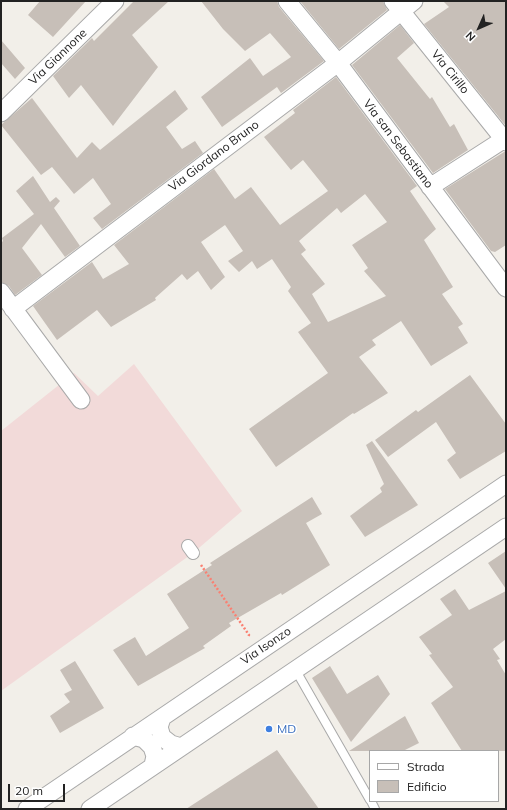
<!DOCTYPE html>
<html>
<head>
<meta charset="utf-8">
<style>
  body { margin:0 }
  #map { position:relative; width:507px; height:810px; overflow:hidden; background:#f2efe9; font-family:Mulish,sans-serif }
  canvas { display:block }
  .frame { position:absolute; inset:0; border:2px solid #222; pointer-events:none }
  .legend { position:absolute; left:369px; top:750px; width:130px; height:52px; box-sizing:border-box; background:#fff; border:1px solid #a7a7a7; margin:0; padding:5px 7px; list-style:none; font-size:12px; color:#222 }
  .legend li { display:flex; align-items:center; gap:8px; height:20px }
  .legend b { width:20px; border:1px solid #a7a7a7 }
  .north { position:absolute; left:459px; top:8px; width:40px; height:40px; -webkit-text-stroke:3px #fff; paint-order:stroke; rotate:225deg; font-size:11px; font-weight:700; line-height:16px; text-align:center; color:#222 }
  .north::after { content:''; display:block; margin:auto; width:14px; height:18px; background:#222; clip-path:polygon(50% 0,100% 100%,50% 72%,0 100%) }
  .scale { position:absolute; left:8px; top:784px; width:57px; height:18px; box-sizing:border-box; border:2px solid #222; border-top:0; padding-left:5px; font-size:12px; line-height:14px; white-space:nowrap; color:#222; -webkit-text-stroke:3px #fff; paint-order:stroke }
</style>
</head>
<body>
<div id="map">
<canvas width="507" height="810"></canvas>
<div class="frame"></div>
<ul class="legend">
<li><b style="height:5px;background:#fff"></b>Strada</li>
<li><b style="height:11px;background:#c7bfb8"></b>Edificio</li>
</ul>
<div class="north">N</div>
<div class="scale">20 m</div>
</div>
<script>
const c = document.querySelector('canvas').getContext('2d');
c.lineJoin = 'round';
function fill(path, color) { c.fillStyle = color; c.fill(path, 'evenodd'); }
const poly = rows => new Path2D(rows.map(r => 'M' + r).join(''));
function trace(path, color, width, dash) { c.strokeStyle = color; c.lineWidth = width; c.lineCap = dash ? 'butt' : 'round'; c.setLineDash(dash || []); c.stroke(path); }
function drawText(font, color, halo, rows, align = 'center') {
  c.font = font + ' Mulish,sans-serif'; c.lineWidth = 3; c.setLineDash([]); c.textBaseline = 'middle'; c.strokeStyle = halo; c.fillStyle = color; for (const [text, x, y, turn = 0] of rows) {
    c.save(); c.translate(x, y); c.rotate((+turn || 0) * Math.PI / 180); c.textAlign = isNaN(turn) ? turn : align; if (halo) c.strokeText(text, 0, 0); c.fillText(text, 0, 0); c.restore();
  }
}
fill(poly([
  [134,364,242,511,193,553,1,691,1,431,74,373,98,396]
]), '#f2dad9');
fill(poly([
  [40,1,86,1,53,37,28,15],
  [134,1,169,1,132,35,158,67,113,126,81,85,69,98,53,76,92,38,94,41],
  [201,1,277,1,279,7,324,61,281,93,277,87,222,127,201,97,250,58,263,76,291,57,270,33,245,51,223,29],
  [300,1,383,1,387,10,339,49],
  [443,1,506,1,506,126,424,24,449,7],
  [400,25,414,43,397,58,430,99,432,97,450,127,454,124,468,150,433,173,352,65],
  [1,40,25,68,15,79,1,63],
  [336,77,417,186,410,191,436,229,424,240,453,287,442,294,463,324,458,327,468,343,431,366,401,321,372,340,376,345,359,357,388,393,354,414,353,413,276,467,249,429,328,373,298,332,311,323,288,291,291,287,272,259,257,269,252,261,239,272,228,261,243,251,225,225,201,242,225,277,211,290,198,271,187,280,182,274,155,298,156,300,111,327,97,310,57,340,33,306,92,262,103,279,129,264,114,245,214,169,235,199,251,187,280,225,328,191,303,160,291,170,264,137,295,113,293,110],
  [365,194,387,222,352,245,368,268,364,271,386,296,328,322,312,294,325,284,301,254,306,250,299,241,337,208,341,213],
  [175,90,188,109,166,127,182,149,195,141,203,153,102,229,93,218,111,204,93,178,74,194,52,167,41,175,1,125,32,98,77,158,92,142,100,150],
  [504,152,506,152,506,245,495,252,491,251,445,189],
  [33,176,50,202,56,197,60,201,54,208,80,246,65,257,41,224,22,248,42,275,15,295,9,286,1,282,1,243,3,241,2,238,34,214,16,191],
  [470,375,506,424,506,451,460,479,447,460,456,453,436,422,388,457,375,440,416,410,418,412],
  [372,441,418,505,365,537,350,516,382,492,380,488,384,484,366,445],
  [312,497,322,514,306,523,330,565,282,595,281,593,229,623,231,626,203,646,205,648,138,686,113,650,135,637,146,656,189,628,167,594,212,565,210,563],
  [506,551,506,589,488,563],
  [455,589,469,610,506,591,506,639,493,649,500,659,497,660,506,675,506,751,462,751,431,703,453,687,429,655,432,654,419,637,452,615,440,599],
  [75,661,104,708,60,733,50,716,70,702,64,694,72,690,60,670],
  [330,666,347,694,378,675,390,694,351,742,312,678],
  [405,716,419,743,403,751,349,751],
  [277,750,319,809,186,809]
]), '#c7bfb8');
const service = poly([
  [295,669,370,800],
  [371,801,375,809]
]);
const pedestrian = poly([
  [188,546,193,553]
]);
const minor = poly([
  [287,1,338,63,506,288],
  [393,1,506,142],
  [1,113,115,1],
  [430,187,506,138],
  [1,292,81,400],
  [13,309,338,63,414,1],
  [162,718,159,727,162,737,171,744,181,747],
  [133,736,144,739,152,747,155,756,153,765],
  [27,809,506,484],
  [90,809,506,527]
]);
trace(service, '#a9a9a9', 10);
trace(pedestrian, '#a9a9a9', 14);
trace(minor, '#a9a9a9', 19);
trace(poly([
  [201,565,249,635,248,637]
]), '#fa8072', 2.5, [2, 2]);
trace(service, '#fff', 8);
trace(pedestrian, '#fff', 12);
trace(minor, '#fff', 17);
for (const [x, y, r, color] of [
  [269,729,4,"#3f7fe0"]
]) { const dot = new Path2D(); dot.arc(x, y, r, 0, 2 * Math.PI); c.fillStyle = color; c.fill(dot); trace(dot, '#fff', 1.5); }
drawText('12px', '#222', '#fff', [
  ["Via Giannone",58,57,-44],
  ["Via Cirillo",450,72,51],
  ["Via san Sebastiano",398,144,53],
  ["Via Giordano Bruno",214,156,-37],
  ["Via Isonzo",266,646,-34]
]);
drawText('12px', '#366cbe', '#fff', [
  ["MD",277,729]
], 'left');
</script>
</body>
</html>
